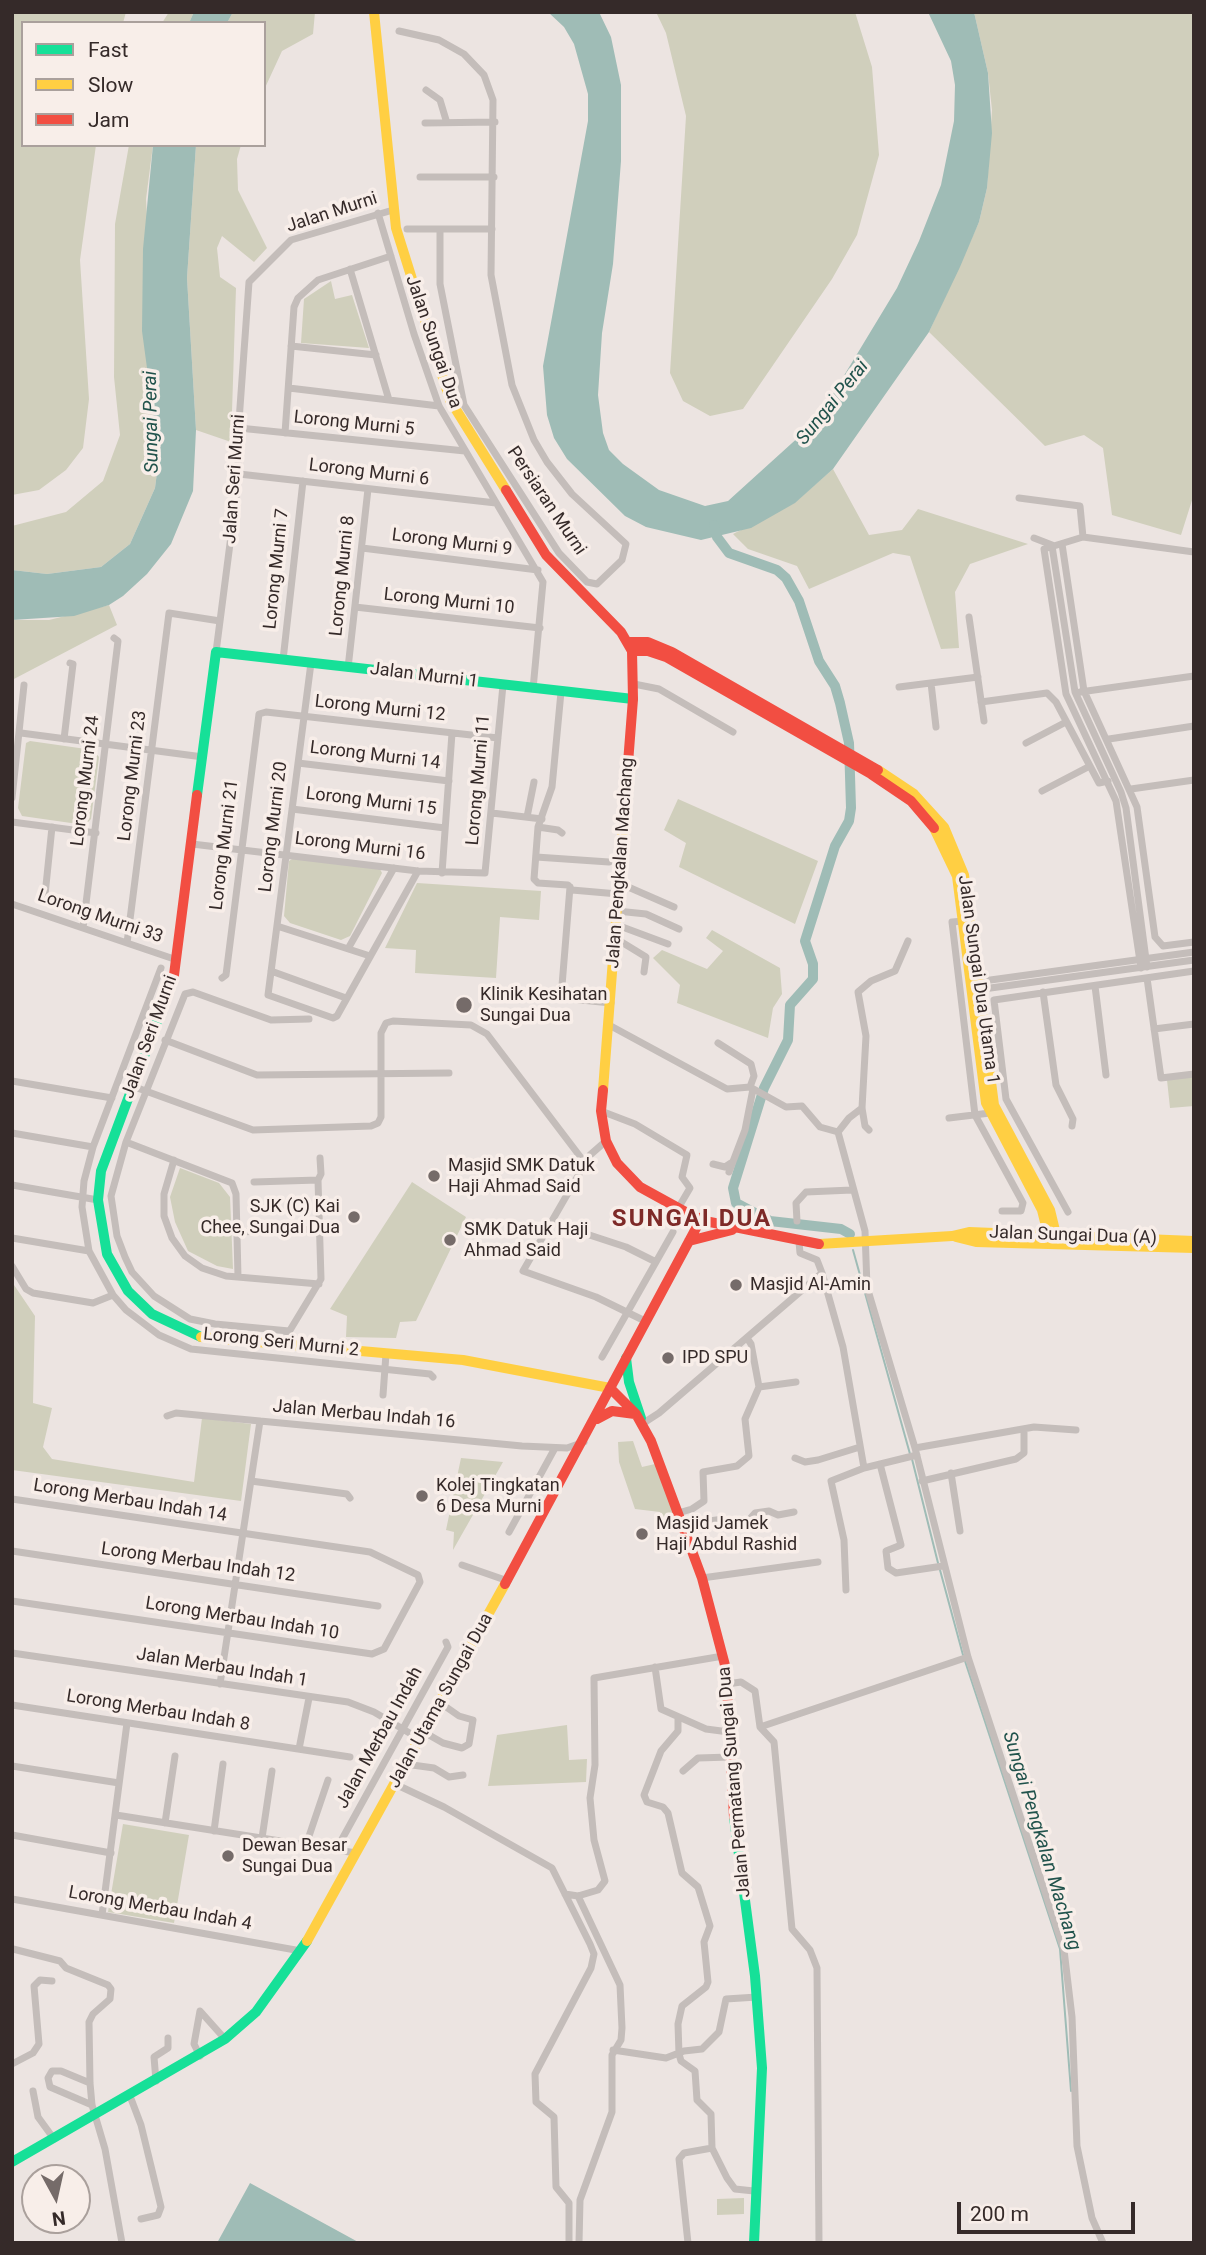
<!DOCTYPE html>
<html>
<head>
<meta charset="utf-8">
<style>
  body { margin:0 }
  #map { position:relative; width:1206px; height:2255px; overflow:hidden; background:#ece4e1; font-family:Roboto,sans-serif }
  canvas { display:block }
  .frame { position:absolute; inset:0; border:14px solid #352a29; pointer-events:none }
  .legend { position:absolute; left:21px; top:21px; width:245px; height:126px; box-sizing:border-box; background:#f8eee9; border:2px solid #aaa09c; margin:0; padding:9px 12px; list-style:none; font-size:21px; color:#352a29 }
  .legend li { display:flex; align-items:center; gap:14px; height:35px }
  .legend b { width:35px; border:2px solid #aaa09c }
  .north { position:absolute; left:21px; top:2164px; width:70px; height:70px; box-sizing:border-box; background:#f8eee9; border:2px solid #aaa09c; border-radius:50%; rotate:172deg; font-size:19px; font-weight:700; line-height:28px; text-align:center; color:#352a29 }
  .north::after { content:''; display:block; margin:auto; width:24px; height:32px; background:#756b69; clip-path:polygon(50% 0,100% 100%,50% 72%,0 100%) }
  .scale { position:absolute; left:957px; top:2202px; width:178px; height:32px; box-sizing:border-box; border:4px solid #352a29; border-top:0; padding-left:9px; font-size:21px; line-height:24px; white-space:nowrap; color:#352a29; -webkit-text-stroke:5px #f8eee9; paint-order:stroke }
</style>
</head>
<body>
<div id="map">
<canvas width="1206" height="2255"></canvas>
<div class="frame"></div>
<ul class="legend">
<li><b style="height:9px;background:#16e098"></b>Fast</li>
<li><b style="height:9px;background:#ffcf43"></b>Slow</li>
<li><b style="height:9px;background:#f24e42"></b>Jam</li>
</ul>
<div class="north">N</div>
<div class="scale">200 m</div>
</div>
<script>
const c = document.querySelector('canvas').getContext('2d');
c.lineJoin = 'round';
function fill(path, color) { c.fillStyle = color; c.fill(path, 'evenodd'); }
const poly = rows => new Path2D(rows.map(r => 'M' + r).join(''));
function trace(path, color, width, dash) { c.strokeStyle = color; c.lineWidth = width; c.lineCap = dash ? 'butt' : 'round'; c.setLineDash(dash || []); c.stroke(path); }
function drawText(font, color, halo, rows, align = 'center') {
  c.font = font + ' Roboto,sans-serif'; c.lineWidth = 7; c.setLineDash([]); c.textBaseline = 'middle'; c.strokeStyle = halo; c.fillStyle = color; for (const [text, x, y, turn = 0] of rows) {
    c.save(); c.translate(x, y); c.rotate((+turn || 0) * Math.PI / 180); c.textAlign = isNaN(turn) ? turn : align; if (halo) c.strokeText(text, 0, 0); c.fillText(text, 0, 0); c.restore();
  }
}
fill(poly([
  [12,12,126,12,123,23,23,23,23,145,96,145,80,260,89,399,83,448,66,470,39,490,12,495],
  [169,12,194,12,189,23,162,23],
  [233,12,315,12,313,34,282,51,264,90,264,23,227,23],
  [656,12,855,12,872,67,879,155,857,235,832,279,743,409,710,416,683,401,670,373,686,116,666,33],
  [974,12,1194,12,1194,494,1181,535,1112,515,1103,448,1084,435,1045,446,929,332,979,222,987,188,992,110,988,73],
  [129,145,153,145,146,199,159,457,155,488,130,544,101,567,47,574,12,570,12,526,66,512,103,481,120,435,114,377,115,224],
  [196,145,241,145,237,159,238,190,267,248,254,262,222,236,217,248,220,277,236,288,231,442,196,430,187,278],
  [331,281,335,299,352,295,369,348,301,343,304,299],
  [833,469,869,535,902,530,918,509,1028,544,970,564,955,592,959,648,941,649,910,556,893,553,809,589,797,566,748,549,733,534,794,503],
  [109,605,117,625,12,680,12,620,49,620],
  [30,741,93,750,99,757,91,819,85,825,22,816,18,808,26,743],
  [678,799,818,861,795,924,679,867,686,843,664,830],
  [295,857,379,867,382,873,350,936,341,940,290,923,284,916,289,861],
  [417,883,541,891,539,920,500,917,496,978,415,973,416,950,385,948],
  [712,930,780,968,782,994,773,1008,768,1038,677,1003,680,985,653,958,662,950,707,969,723,951,706,938],
  [1194,1076,1194,1106,1170,1108,1167,1080],
  [180,1168,219,1183,230,1197,233,1269,217,1266,188,1251,175,1222,170,1197],
  [412,1182,466,1217,416,1321,400,1322,396,1338,346,1337,347,1316,330,1309],
  [12,1282,35,1316,33,1403,52,1408,43,1447,52,1459,194,1482,202,1418,251,1424,241,1501,12,1470],
  [633,1441,642,1467,655,1464,678,1524,659,1530,660,1512,635,1509,619,1462,618,1442],
  [461,1458,503,1462,453,1550,454,1532,446,1530],
  [567,1725,569,1760,587,1759,586,1782,488,1786,497,1735],
  [123,1824,189,1835,174,1923,108,1912],
  [744,2198,744,2214,717,2215,717,2199]
]), '#d0cfbc');
fill(poly([
  [194,12,233,12,227,23,189,23],
  [548,12,599,12,611,37,621,85,621,161,613,264,602,333,598,395,603,433,609,450,623,464,659,490,705,506,728,501,802,434,828,402,897,288,919,241,941,185,954,121,955,85,951,61,928,12,974,12,988,73,992,133,987,188,979,222,960,267,929,332,833,469,795,503,751,528,701,540,646,527,625,516,567,459,554,438,547,415,543,366,588,121,588,94,574,44,564,27],
  [153,145,196,145,187,278,196,430,193,491,171,544,147,574,123,596,109,605,74,616,12,620,12,570,47,574,101,567,130,544,155,488,159,457,142,331,143,249],
  [250,2183,360,2243,217,2243]
]), '#9fbcb6');
trace(poly([
  [853,1250,910,1454],
  [912,1459,938,1563],
  [940,1570,963,1655],
  [965,1661,1060,1949,1071,2091]
]), '#9fbcb6', 2);
trace(poly([
  [714,525,717,537,729,553,777,570,786,578,799,601,819,661,835,686,840,703,849,743,851,808,849,821,835,846,805,941,813,964,813,979,790,1005,788,1040,764,1088,733,1188,736,1203,770,1221,841,1229,850,1234]
]), '#9fbcb6', 10);
trace(poly([
  [399,31,439,40,464,54,484,75,493,100,491,275,512,385,534,440,547,462,572,494,626,544,622,560,597,584,587,582,559,553,464,405,440,284,440,230],
  [426,90,440,100,446,120],
  [425,123,495,122],
  [420,177,494,177],
  [378,213,414,334,439,406,543,582,533,689],
  [407,229,492,229],
  [350,269,389,400],
  [291,346,376,355],
  [289,388,439,406],
  [239,428,465,451],
  [285,433,294,307,298,298,318,280,391,256],
  [239,474,496,503],
  [1019,498,1080,506,1083,537],
  [1034,538,1052,545],
  [1062,544,1084,691,1137,807,1155,937,1163,946,1194,942],
  [1052,546,1075,692,1121,792,1126,808,1147,967],
  [362,548,538,570],
  [355,607,540,628],
  [969,617,984,721],
  [216,652,239,474,237,449,249,282,291,240,393,210],
  [283,660,303,481],
  [311,663,268,995,333,1018,337,1016,418,871],
  [348,668,368,489],
  [931,683,936,727],
  [634,684,659,689,733,732],
  [899,687,978,677],
  [561,692,552,787,538,827,534,879,538,883,568,885,572,890,618,894],
  [1080,692,1194,676],
  [981,702,1047,693,1056,702,1099,783,1108,781],
  [21,733,203,757],
  [64,739,73,664,70,663],
  [1109,739,1194,726],
  [1026,743,1066,722],
  [298,763,449,781],
  [1131,789,1194,780],
  [1042,791,1090,766],
  [12,798,24,685],
  [292,809,445,828],
  [492,813,542,819],
  [527,817,534,782],
  [12,822,96,833],
  [538,827,558,830,562,833],
  [192,844,418,871,485,873,503,685],
  [536,857,609,862],
  [442,873,452,733],
  [619,883,674,907],
  [570,887,561,998,611,1003],
  [45,895,52,827],
  [12,904,177,960],
  [617,911,646,914,679,929],
  [964,921,952,922,975,1115,1023,1203,1021,1211,1002,1211],
  [617,925,668,944],
  [277,926,370,956],
  [83,928,118,641,114,638],
  [615,938,646,957,644,972],
  [127,943,169,613,220,621],
  [349,947,394,868],
  [161,968,93,1147,84,1181,82,1207,89,1251,113,1295,126,1310,159,1335,191,1349,430,1374,433,1377],
  [1141,968,1116,801,1066,694,1044,549,1083,537,1194,552],
  [271,971,346,998],
  [222,978,226,975,259,714,266,712,498,738],
  [1147,978,1161,1078,1194,1074],
  [976,982,1194,952],
  [1095,986,1106,1075],
  [976,990,1194,960],
  [1043,992,1056,1085,1073,1119,1072,1126],
  [609,1025,727,1089,750,1087],
  [1154,1029,1194,1024],
  [165,1040,257,1075,449,1073],
  [718,1043,751,1064,754,1076,750,1087],
  [12,1081,112,1098],
  [132,1086,253,1130,371,1126,378,1123,381,1117,381,1033,386,1023,393,1021,471,1025,487,1034,585,1163],
  [750,1087,786,1107,802,1106,820,1127,838,1132],
  [862,1108,849,1118,838,1132,865,1231,867,1287,915,1448,968,1657,1064,1950,1072,2017,1077,2146,1092,2218,1103,2243],
  [601,1111,635,1124,687,1155,682,1177,690,1188,680,1205],
  [949,1118,990,1113],
  [869,1130,865,1126,862,1108,866,1036,858,992,871,981,895,971,908,941],
  [12,1133,93,1147],
  [606,1141,590,1155,523,1271,596,1297,645,1321],
  [126,1142,232,1183,236,1194,238,1277],
  [174,1160,164,1194,164,1216,172,1238,185,1256,202,1268,226,1276,319,1284],
  [713,1164,725,1167,731,1163],
  [729,1172,745,1130,753,1089],
  [254,1182,318,1180],
  [12,1185,98,1200],
  [1068,1212,1006,1099,994,1000,1194,971],
  [797,1221,796,1203,806,1192,852,1190],
  [553,1223,626,1247,656,1262],
  [237,1232,320,1229],
  [12,1238,89,1251],
  [799,1242,800,1253,817,1260,822,1273,843,1347,864,1468],
  [12,1266,26,1289,33,1293,93,1303,113,1295],
  [289,1331,215,1324,190,1319,154,1296,132,1272,125,1257,117,1236,111,1196,126,1142,185,994,193,992,271,1020,309,1019],
  [281,1345,321,1279,318,1180,321,1174,320,1158],
  [602,1357,673,1232],
  [759,1387,796,1382],
  [383,1395,386,1354],
  [167,1416,176,1413,522,1446,567,1448,584,1442],
  [642,1424,659,1413,822,1273],
  [915,1448,1034,1427,1076,1430],
  [795,1458,805,1462,818,1460,860,1447],
  [880,1464,901,1545,886,1551,888,1568,896,1573,943,1566],
  [951,1473,960,1531],
  [251,1481,347,1494,350,1498],
  [922,1481,1016,1459,1024,1453,1024,1429],
  [12,1499,370,1552,418,1575,420,1582,384,1649,372,1654,12,1601],
  [678,1513,692,1509,704,1501,703,1472,737,1466,749,1456,745,1419,759,1387,751,1344,747,1338],
  [683,1525,723,1519,731,1523,748,1521,755,1513,769,1511,778,1515,794,1512],
  [509,1532,555,1448],
  [12,1551,378,1606],
  [462,1565,508,1581],
  [702,1578,818,1562],
  [846,1590,844,1540,831,1481,864,1468,917,1455],
  [12,1653,348,1702,374,1712,418,1738],
  [655,1667,661,1709,706,1729,729,1732],
  [220,1684,260,1421],
  [727,1684,741,1682,755,1691,760,1727,774,1742,792,1929,810,1950,817,1968,819,2243],
  [12,1705,350,1757],
  [678,1718,678,1731,661,1751,644,1795,647,1802,663,1807,668,1813,682,1873,698,1887,710,1926,704,1942,708,1982,706,1987,682,2006,678,2024,679,2054,681,2061,695,2071,697,2100,711,2114,712,2148,727,2178,735,2189,754,2191],
  [760,1727,968,1657],
  [422,1731,443,1743,462,1748,469,1744,473,1720,459,1716,439,1702],
  [299,1749,309,1698],
  [405,1764,434,1768,449,1777,463,1775],
  [12,1766,119,1783],
  [683,1771,698,1758,730,1757],
  [395,1784,444,1807,552,1868,590,1944,594,1954,591,1968,535,2074,536,2102,554,2117,556,2187,569,2203,569,2243],
  [116,1815,356,1853],
  [165,1823,175,1756],
  [214,1831,223,1764],
  [12,1835,111,1853],
  [262,1838,272,1771],
  [306,1845,328,1780],
  [336,1850,448,1647,446,1642],
  [565,1894,578,1896,598,1890,605,1881,594,1840,590,1798,595,1765,594,1678,723,1656],
  [578,1896,620,1985,622,2028,621,2040,612,2055,612,2112,580,2200,579,2243],
  [12,1899,301,1951],
  [102,1915,127,1723],
  [13,1949,60,1961,66,1968,108,1985,111,1989,110,1999,93,2014,89,2022,90,2083,92,2105,105,2149,122,2243],
  [613,2050,666,2058,684,2051,702,2049,719,2032,726,1999,757,1997],
  [200,2056,194,2044,200,2011,225,2039],
  [12,2064,33,2053,39,2044,34,1986,40,1980,52,1981],
  [156,2081,154,2057,168,2048,168,2038],
  [90,2083,61,2071,52,2071,48,2078,50,2087,92,2105],
  [33,2091,38,2117,54,2139],
  [130,2096,141,2125,161,2207,158,2215,141,2219],
  [688,2243,679,2159,684,2153,712,2148]
]), '#c4bdba', 7);
trace(poly([
  [197,795,216,652,633,699],
  [159,1016,101,1171,98,1200,107,1254,128,1291,152,1314,201,1337],
  [626,1358,629,1382,641,1418],
  [734,1817,755,1976,762,2068,754,2243],
  [12,2162,225,2039,256,2012,307,1941]
]), '#16e098', 10);
trace(poly([
  [374,12,396,228,450,400,506,490],
  [878,770,914,794,944,827,964,875,994,1105,1050,1210,1058,1243],
  [934,828,957,876,986,1103,1042,1210,1050,1242],
  [603,1090,628,763],
  [956,1237,976,1242,1194,1248],
  [819,1244,952,1236,969,1232,1194,1241],
  [201,1337,463,1360,610,1388],
  [307,1941,505,1584]
]), '#ffcf43', 10);
trace(poly([
  [506,490,546,555,621,632,632,651,633,699,628,763],
  [628,642,648,642,672,652,878,770],
  [632,651,648,651,666,657,871,774,911,801,934,828],
  [159,1016,174,975,197,795],
  [603,1090,601,1111,606,1141,617,1163,640,1187,700,1220,819,1244],
  [689,1241,732,1230],
  [610,1388,636,1414,651,1441,702,1578,726,1669,734,1817],
  [597,1419,612,1411,635,1414],
  [505,1584,702,1217]
]), '#f24e42', 10);
for (const [x, y, r, color] of [
  [464,1005,9,"#756b69"],
  [434,1176,7,"#756b69"],
  [354,1217,7,"#756b69"],
  [450,1240,7,"#756b69"],
  [736,1285,7,"#756b69"],
  [668,1358,7,"#756b69"],
  [422,1496,7,"#756b69"],
  [642,1534,7,"#756b69"],
  [228,1856,7,"#756b69"]
]) { const dot = new Path2D(); dot.arc(x, y, r, 0, 2 * Math.PI); c.fillStyle = color; c.fill(dot); trace(dot, '#f8eee9', 2.5); }
drawText('18px', '#352a29', '#f8eee9', [
  ["Jalan Murni",332,213,-18],
  ["Jalan Sungai Dua",433,342,71],
  ["Lorong Murni 5",354,424,6],
  ["Lorong Murni 6",369,473,7],
  ["Jalan Seri Murni",235,479,-86],
  ["Persiaran Murni",546,501,56],
  ["Lorong Murni 9",452,543,7],
  ["Lorong Murni 7",277,569,-84],
  ["Lorong Murni 8",343,576,-84],
  ["Lorong Murni 10",449,602,6],
  ["Jalan Murni 1",424,676,7],
  ["Lorong Murni 12",380,709,6],
  ["Lorong Murni 14",375,756,7],
  ["Lorong Murni 23",133,776,-83],
  ["Lorong Murni 11",479,780,-85],
  ["Lorong Murni 24",86,781,-83],
  ["Lorong Murni 15",371,802,7],
  ["Lorong Murni 20",274,827,-83],
  ["Lorong Murni 21",225,845,-83],
  ["Lorong Murni 16",360,847,7],
  ["Jalan Pengkalan Machang",621,863,-86],
  ["Lorong Murni 33",100,917,19],
  ["Jalan Sungai Dua Utama 1",978,980,82],
  ["Jalan Seri Murni",150,1037,-70],
  ["Jalan Sungai Dua (A)",1073,1236,2],
  ["Lorong Seri Murni 2",281,1343,6],
  ["Jalan Merbau Indah 16",364,1415,5],
  ["Lorong Merbau Indah 14",130,1501,9],
  ["Lorong Merbau Indah 12",198,1563,8],
  ["Lorong Merbau Indah 10",242,1619,9],
  ["Jalan Merbau Indah 1",222,1668,9],
  ["Jalan Utama Sungai Dua",441,1701,-61],
  ["Lorong Merbau Indah 8",158,1711,9],
  ["Jalan Merbau Indah",380,1738,-61],
  ["Jalan Permatang Sungai Dua",735,1782,-95],
  ["Lorong Merbau Indah 4",160,1909,10]
]);
drawText('18px', '#352a29', '#f8eee9', [
  ["Klinik Kesihatan",480,995],
  ["Sungai Dua",480,1016],
  ["Masjid SMK Datuk",448,1166],
  ["Haji Ahmad Said",448,1187],
  ["SJK (C) Kai",340,1207,"right"],
  ["Chee, Sungai Dua",340,1228,"right"],
  ["SMK Datuk Haji",464,1230],
  ["Ahmad Said",464,1251],
  ["Masjid Al-Amin",750,1285],
  ["IPD SPU",682,1358],
  ["Kolej Tingkatan",436,1486],
  ["6 Desa Murni",436,1507],
  ["Masjid Jamek",656,1524],
  ["Haji Abdul Rashid",656,1545],
  ["Dewan Besar",242,1846],
  ["Sungai Dua",242,1867]
], 'left');
drawText('italic 19px', '#21534c', '#f8eee9', [
  ["Sungai Perai",833,403,-51],
  ["Sungai Perai",152,422,-91],
  ["Sungai Pengkalan Machang",1041,1841,73]
]);
c.letterSpacing = '2px';
drawText('bold 24px', '#7e2a28', '#f8eee9', [
  ["SUNGAI DUA",692,1220]
]);
c.letterSpacing = '0px';
</script>
</body>
</html>
